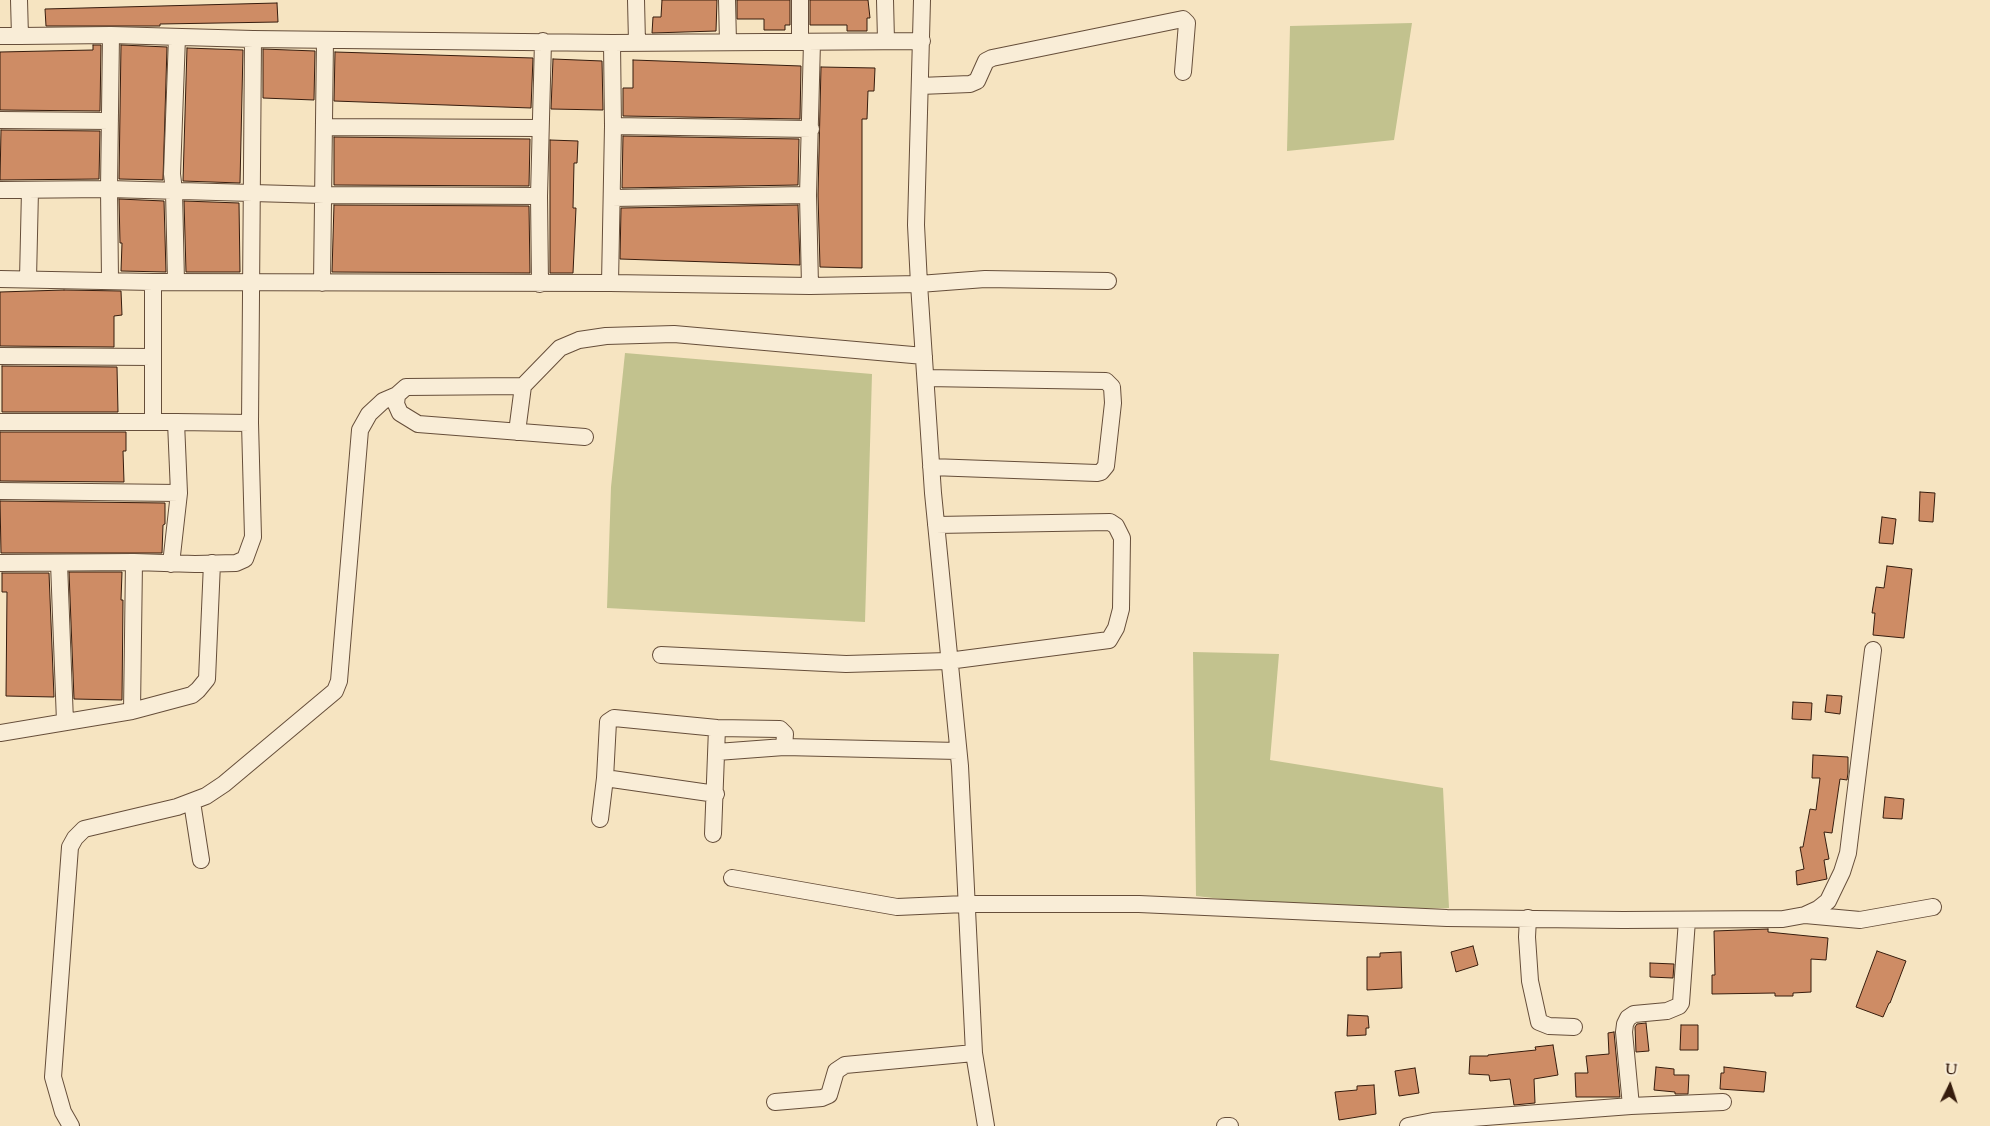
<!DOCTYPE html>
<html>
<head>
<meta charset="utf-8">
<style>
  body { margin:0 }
  #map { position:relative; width:1990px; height:1126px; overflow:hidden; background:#f6e4c1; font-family:"Sorts Mill Goudy",serif }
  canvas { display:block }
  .north { position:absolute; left:1925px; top:1061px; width:50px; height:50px; -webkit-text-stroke:4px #f9edd7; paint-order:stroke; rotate:4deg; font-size:14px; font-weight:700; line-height:20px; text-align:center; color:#361c0d }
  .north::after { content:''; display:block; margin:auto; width:18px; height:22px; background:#361c0d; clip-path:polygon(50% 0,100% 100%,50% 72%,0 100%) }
</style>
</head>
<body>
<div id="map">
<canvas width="1990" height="1126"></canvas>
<div class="north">U</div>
</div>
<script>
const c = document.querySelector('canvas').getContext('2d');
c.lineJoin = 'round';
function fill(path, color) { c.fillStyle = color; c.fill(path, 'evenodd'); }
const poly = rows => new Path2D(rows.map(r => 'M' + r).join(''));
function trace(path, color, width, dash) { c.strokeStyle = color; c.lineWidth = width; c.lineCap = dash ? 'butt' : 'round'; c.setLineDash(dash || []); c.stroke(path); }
fill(poly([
  [1412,23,1394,140,1287,151,1290,26],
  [625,353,872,374,865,622,607,608,611,487],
  [1193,652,1279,654,1270,760,1443,788,1449,908,1324,911,1196,896]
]), '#c2c28e');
const building = poly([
  [662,0,717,0,716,31,652,33,653,17,661,17,662,0],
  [737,0,790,0,790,25,785,25,785,30,764,30,764,19,737,19,737,0],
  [810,0,868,0,870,18,867,18,867,31,847,31,847,25,810,25,810,0],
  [277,3,278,22,160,24,160,26,46,26,45,9,277,3],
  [93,45,101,45,100,111,0,110,0,52,93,50,93,45],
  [121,45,167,47,163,180,119,179,121,45],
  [187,48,243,50,240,183,183,181,187,48],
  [263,49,315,51,314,100,263,98,263,49],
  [335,52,533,58,531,108,334,101,335,52],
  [553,59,602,61,603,110,551,109,553,59],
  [633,60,801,66,800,119,623,116,623,88,633,88,633,60],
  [821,67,875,68,874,91,868,91,867,119,862,119,862,268,820,267,818,195,821,67],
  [1,130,100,131,99,179,0,180,1,130],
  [623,136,799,139,798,185,622,188,623,136],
  [334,137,530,139,529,186,334,185,334,137],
  [550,140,578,141,577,163,574,163,573,208,576,208,573,273,550,273,550,140],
  [119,199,164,201,166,272,121,271,122,243,120,243,119,199],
  [184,201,239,203,240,272,186,272,184,201],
  [334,205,529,206,530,273,332,272,334,205],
  [798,205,800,265,620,259,621,208,798,205],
  [64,290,121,291,122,315,114,316,114,347,0,346,0,292,64,290],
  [2,366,117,367,118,412,2,412,2,366],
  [0,432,126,432,126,451,123,451,124,482,0,481,0,432],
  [1920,492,1935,493,1933,522,1919,521,1920,492],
  [0,501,165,503,165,524,163,525,162,553,1,553,0,501],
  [1882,517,1896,519,1893,544,1879,543,1882,517],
  [1887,566,1912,569,1904,638,1873,635,1875,613,1872,613,1876,587,1884,588,1887,566],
  [69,572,122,572,121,600,123,600,122,700,74,699,69,572],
  [2,573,49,573,54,697,6,696,7,592,2,592,2,573],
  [1827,695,1842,696,1840,714,1825,712,1827,695],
  [1793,702,1812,703,1811,720,1792,719,1793,702],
  [1813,755,1848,757,1848,773,1847,780,1840,779,1832,833,1824,832,1829,859,1824,860,1827,879,1797,885,1796,871,1804,869,1800,847,1803,847,1810,809,1816,810,1820,778,1812,778,1813,755],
  [1885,797,1904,799,1902,819,1883,818,1885,797],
  [1768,929,1768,932,1828,938,1826,960,1811,959,1811,992,1793,993,1793,996,1775,996,1775,993,1712,994,1712,975,1715,975,1714,931,1768,929],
  [1473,946,1478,965,1456,972,1451,952,1473,946],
  [1877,951,1906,961,1890,1003,1889,1003,1883,1017,1856,1007,1877,951],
  [1401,952,1402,988,1367,990,1367,957,1380,957,1380,953,1401,952],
  [1650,963,1674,964,1673,978,1650,977,1650,963],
  [1348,1015,1368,1016,1369,1028,1366,1028,1366,1035,1347,1036,1348,1015],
  [1646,1023,1649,1051,1636,1052,1635,1027,1637,1024,1646,1023],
  [1681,1025,1698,1025,1698,1050,1680,1050,1681,1025],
  [1614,1032,1620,1097,1576,1097,1575,1073,1588,1073,1586,1056,1609,1054,1608,1033,1614,1032],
  [1553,1045,1558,1075,1534,1079,1535,1103,1514,1105,1510,1079,1490,1081,1489,1075,1469,1074,1470,1056,1488,1056,1488,1055,1536,1050,1535,1047,1553,1045],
  [1656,1067,1674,1069,1674,1075,1689,1075,1688,1094,1675,1094,1675,1092,1654,1090,1656,1067],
  [1724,1067,1766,1072,1764,1092,1720,1089,1721,1073,1724,1073,1724,1067],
  [1415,1068,1419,1093,1399,1096,1395,1071,1415,1068],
  [1374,1085,1376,1114,1339,1120,1335,1092,1357,1090,1357,1086,1374,1085]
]);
fill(building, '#ce8c65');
trace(building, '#361c0d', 1);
const minor = poly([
  [636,0,637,42],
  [727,0,728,42],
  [885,0,886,40],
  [922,0,916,225,919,284,933,493,960,766,974,1053,986,1126],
  [111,35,109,189,324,195,539,196,540,284],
  [0,36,20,36,19,0],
  [20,36,111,35,253,39,612,43,922,41],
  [800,42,800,0],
  [920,86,970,84,977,81,986,61,992,58,1183,19,1187,23,1183,72],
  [0,120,110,121],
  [613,126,811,129],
  [325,127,540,128],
  [0,190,109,189,110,280],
  [539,196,543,41],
  [612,198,808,195],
  [0,279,153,282,610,283,810,286,919,284,985,279,1108,281],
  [28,279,30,190],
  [176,282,174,191,172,174,177,37],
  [322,283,325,40],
  [610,283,613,126,612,43],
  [810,286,808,195,812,42],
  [0,356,153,357],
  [926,378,1106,381,1112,387,1113,403,1106,466,1101,472,1097,473,931,467],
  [397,395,396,404,400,413,418,424,585,437],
  [0,422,176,422],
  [153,422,153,282],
  [517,432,523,386],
  [0,491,179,493],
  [0,563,134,562,195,564,236,563,245,559,253,537,250,423,253,39],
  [59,563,65,722],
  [171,564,179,493,176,422,250,423],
  [661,655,846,664,948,661,1109,640,1116,628,1121,609,1122,538,1116,526,1110,522,936,525],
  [132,711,134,562],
  [0,733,132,711,192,695,198,690,207,679,212,563],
  [717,752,784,747],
  [605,778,716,794],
  [192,802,201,860],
  [600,819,605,778,608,722,614,718,717,728,780,729,785,734,784,747,958,751],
  [713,834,717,728],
  [732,878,897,907,965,904,1139,904,1447,918,1623,920,1783,919,1805,915,1818,909,1828,901,1842,872,1848,853,1873,650],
  [1805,915,1860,920,1933,907],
  [1528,918,1527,937,1530,981,1539,1022,1549,1026,1574,1027],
  [775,1102,822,1098,829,1095,836,1071,845,1065,974,1053],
  [1631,1106,1624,1032,1625,1024,1628,1018,1634,1014,1667,1011,1679,1006,1681,1003,1687,920],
  [71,1126,63,1112,53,1077,70,847,75,838,84,829,177,807,206,796,224,784,335,691,339,681,360,430,369,414,383,401,397,395,406,387,523,386,560,348,579,340,606,336,674,334,924,356],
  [1225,1126,1230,1126],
  [1408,1126,1433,1121,1631,1106,1723,1102]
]);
trace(minor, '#664e3a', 18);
trace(minor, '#f9edd7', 16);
</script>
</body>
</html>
